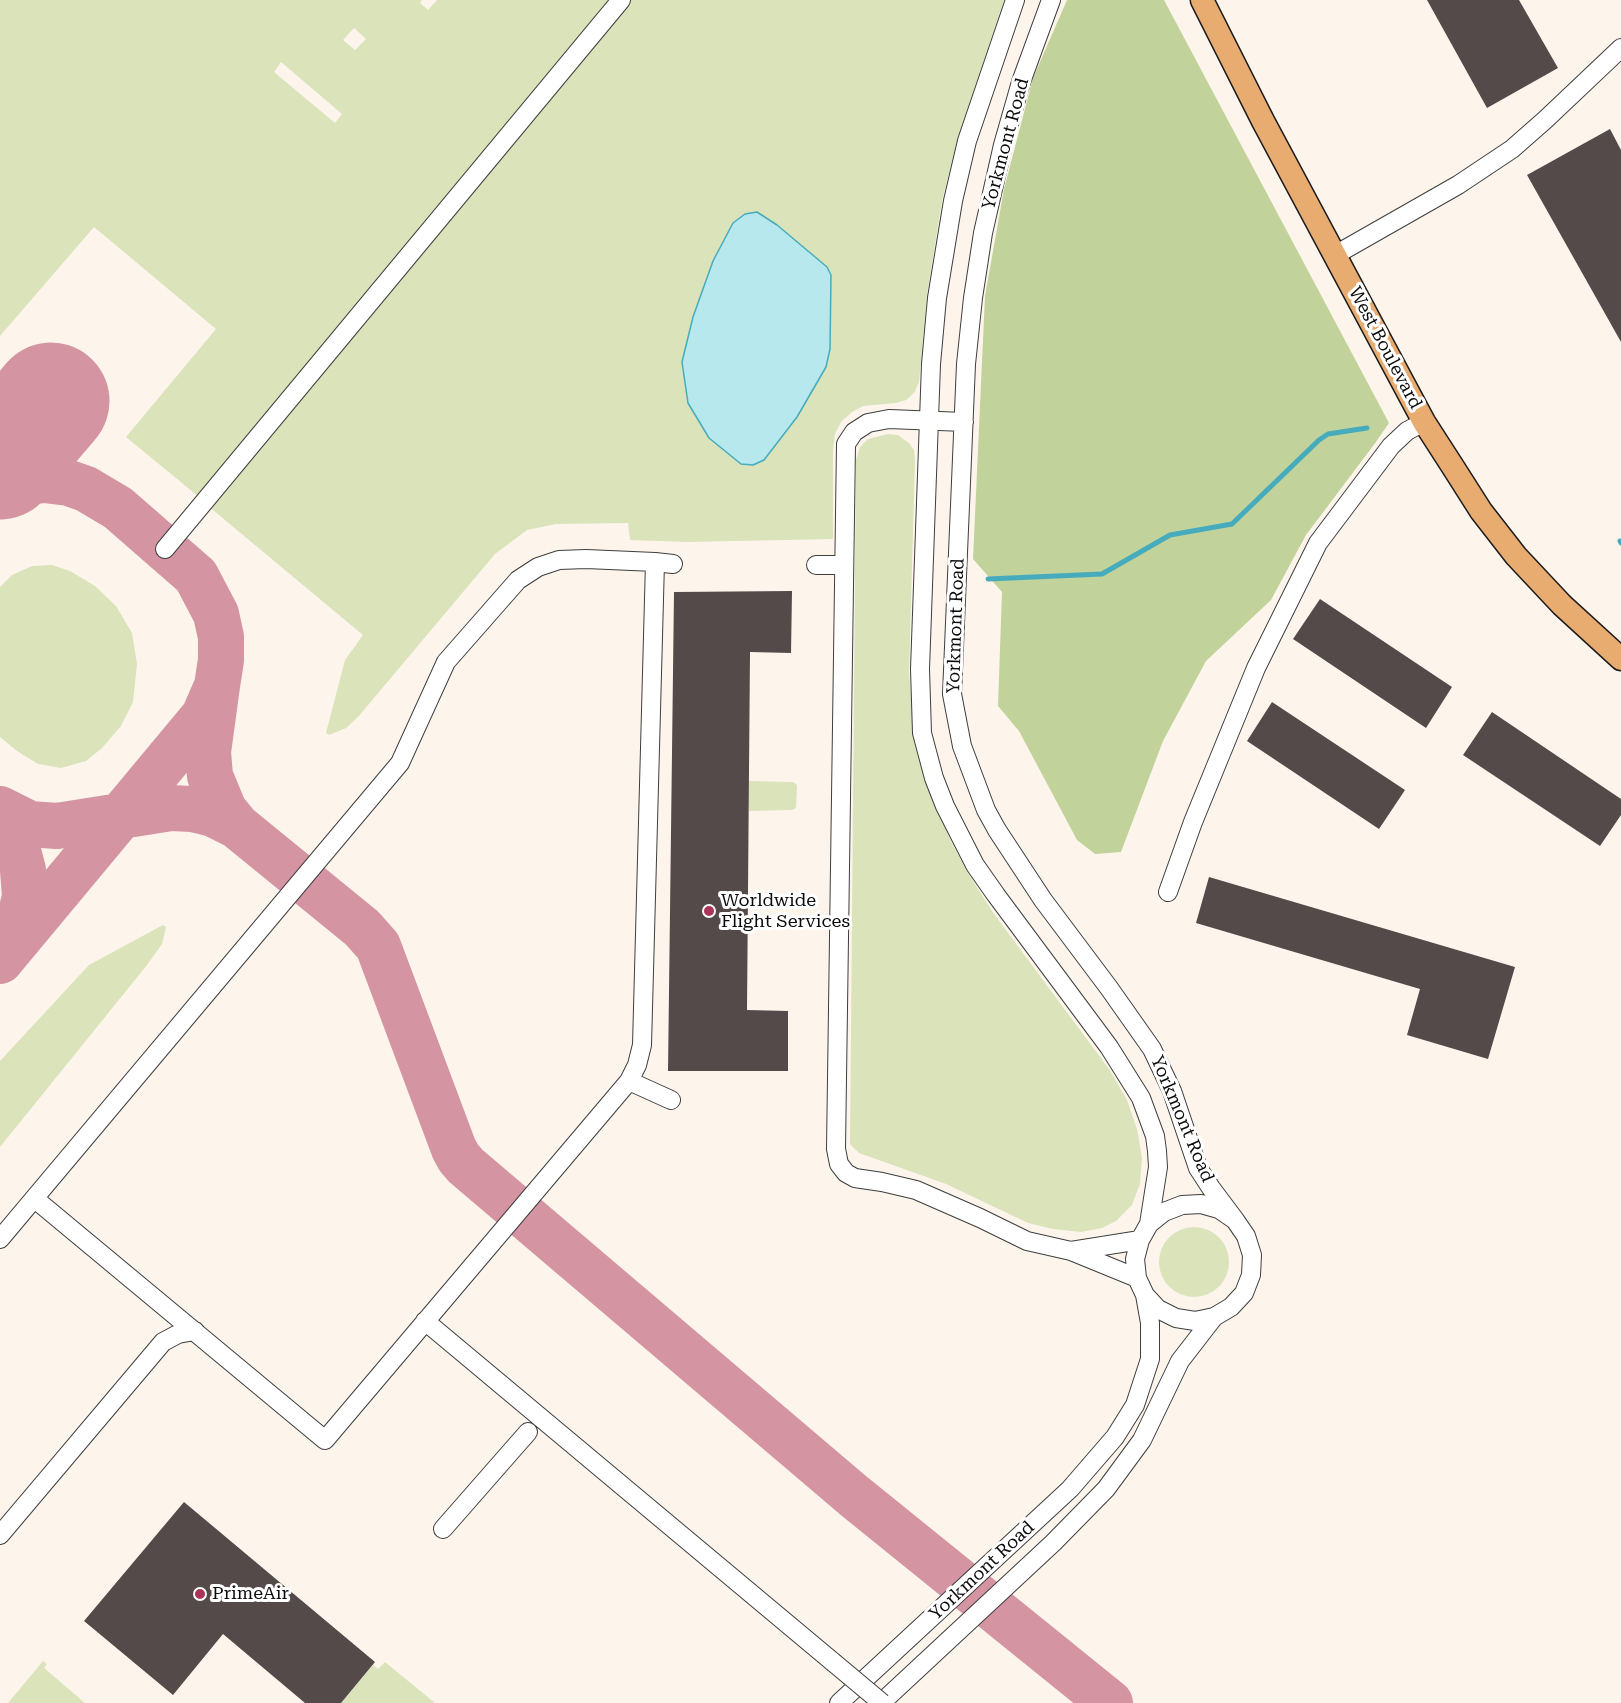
<!DOCTYPE html>
<html>
<head>
<meta charset="utf-8">
<style>
  body { margin:0 }
  canvas { display:block; background:#fdf5ec }
</style>
</head>
<body>
<canvas width="1621" height="1703"></canvas>
<script>
const c = document.querySelector('canvas').getContext('2d');
c.lineJoin = 'round';
function fill(path, color) { c.fillStyle = color; c.fill(path, 'evenodd'); }
const poly = rows => new Path2D(rows.map(r => 'M' + r).join(''));
function trace(path, color, width, dash) { c.strokeStyle = color; c.lineWidth = width; c.lineCap = dash ? 'butt' : 'round'; c.setLineDash(dash || []); c.stroke(path); }
function drawText(font, color, halo, rows, align = 'center') {
  c.font = font + ' "Roboto Serif",serif'; c.lineWidth = 6; c.setLineDash([]); c.textBaseline = 'middle'; c.strokeStyle = halo; c.fillStyle = color; for (const [text, x, y, turn = 0] of rows) {
    c.save(); c.translate(x, y); c.rotate((+turn || 0) * Math.PI / 180); c.textAlign = isNaN(turn) ? turn : align; if (halo) c.strokeText(text, 0, 0); c.fillText(text, 0, 0); c.restore();
  }
}
fill(poly([
  [0,0,422,0,420,3,428,10,437,0,613,0,199,497,126,437,216,329,94,227,0,336],
  [354,28,366,39,355,50,343,40],
  [281,62,342,114,335,123,274,72],
  [627,0,1004,0,958,137,942,201,927,294,919,382,914,393,906,400,896,403,863,406,852,412,841,422,835,434,833,450,833,539,688,542,630,540,628,523,556,524,527,530,495,554,358,717,346,728,329,735,326,733,345,660,363,635,207,505],
  [757,212,777,225,827,267,831,275,830,349],
  [888,434,898,435,909,443,914,450,915,460,909,673,912,710,928,784,949,837,966,870,994,914,1109,1069,1127,1100,1137,1129,1142,1158,1140,1184,1132,1205,1116,1221,1102,1228,1081,1232,1053,1229,1028,1223,946,1184,859,1153,850,1144,856,460,860,447,868,439],
  [52,565,70,571,95,586,116,606,132,633,137,664,133,702,121,726,102,748,86,761,61,768,38,764,17,751,0,737,0,587,12,575,32,566],
  [749,781,793,782,797,785,796,808,792,810,749,811],
  [163,925,166,927,162,944,147,965,0,1147,0,1061,89,965],
  '1159 1262a35 35 0 1 1 70 0a35 35 0 1 1-70 0Z',
  [43,1661,47,1664,44,1668,85,1703,8,1703],
  [385,1662,435,1703,341,1703,373,1665,378,1669]
]), '#dae3ba');
fill(poly([
  [1067,0,1164,0,1389,423,1376,442,1306,535,1271,600,1206,661,1163,741,1121,852,1095,854,1077,840,1019,731,998,706,1002,592,973,559,985,296,1004,189,1033,78]
]), '#c2d29b');
const water = poly([
  [757,212,777,225,827,267,831,275,830,349,826,367,797,417,764,460,753,465,741,464,709,438,688,403,682,362,693,317,713,261,733,223,745,214,757,212]
]);
fill(water, '#b6e8ee');
trace(water, '#46acbd', 1.5);
trace(poly([
  [1620,541,1621,543],
  [988,579,1102,574,1170,535,1232,524,1319,440,1328,434,1367,428]
]), '#46acbd', 5);
trace(poly([
  [0,488,10,483,44,480,69,483,86,489,118,508,196,576,216,614,221,637,221,660,217,686,204,716,0,961],
  [217,686,208,752,210,776,224,810,237,826,362,928,378,946,454,1149,459,1158,466,1166,854,1496,1110,1703],
  [0,809,30,824,57,826,171,808,192,809,213,814,237,826],
  [0,815,16,843,23,870,25,896,20,918,9,944]
]), '#d494a2', 46);
trace(poly([
  [0,461,51,401]
]), '#d494a2', 117);
fill(poly([
  [1427,0,1519,0,1558,68,1487,108],
  [1610,129,1621,150,1621,342,1527,175],
  [792,591,791,653,750,652,747,1010,788,1011,788,1071,668,1071,674,592],
  [1320,599,1452,687,1426,728,1293,639],
  [1272,702,1405,790,1379,829,1247,741],
  [1492,712,1621,799,1621,815,1600,846,1463,755],
  [1209,877,1515,967,1488,1059,1407,1035,1420,989,1196,923],
  [184,1502,375,1662,341,1703,305,1703,223,1634,173,1695,84,1621]
]), '#534a49');
const minor = poly([
  [1015,0,967,141,953,201,937,298,931,364,920,669,922,733,934,778,945,806,975,865,996,895,1109,1047,1141,1098,1155,1136,1157,1151,1158,1167,1149,1224],
  [1051,0,1021,82,1003,145,983,233,973,298,966,364,952,694,962,746,986,810,997,830,1043,900,1109,988,1152,1049,1172,1091,1198,1168,1211,1188,1235,1220],
  [1335,255,1458,185,1512,149,1545,120,1621,48],
  [964,422,889,419,868,423,854,432,846,444,836,1149,839,1164,846,1173,855,1178,882,1182,916,1190,980,1218,1027,1241,1071,1251,1137,1278],
  [165,549,621,0],
  [816,565,844,565],
  [1168,892,1193,822,1256,668,1318,543,1391,446,1407,431,1424,422],
  [629,1081,671,1100],
  [35,1199,325,1440,629,1081,637,1065,642,1045,655,562,673,564],
  [0,1239,400,763,446,662,518,580,538,567,559,560,586,559,655,562],
  [1071,1251,1140,1240],
  [425,1321,833,1662],
  [443,1529,528,1432],
  [0,1535,163,1342,178,1334,195,1331],
  [839,1703,1070,1489,1115,1437,1135,1405,1150,1359,1150,1323,1145,1295,1137,1278,1135,1259,1140,1240,1149,1224,1164,1212,1182,1205,1201,1204,1219,1209,1235,1220,1246,1236,1252,1255,1251,1275,1244,1293,1231,1307,1214,1317,1195,1321,1176,1318,1158,1309,1145,1295],
  [881,1703,1053,1543,1106,1489,1142,1440,1180,1361,1214,1317]
]);
const major = poly([
  [1202,0,1263,121,1424,422,1453,467,1481,511,1516,556,1562,605,1621,659]
]);
trace(minor, '#3e3e3e', 20);
trace(major, '#1c1c1c', 25);
trace(minor, '#fff', 18);
trace(major, '#e8ac70', 22);
const minorBridge = poly([
  [833,1662,882,1703]
]);
trace(minorBridge, '#3e3e3e', 20, []);
trace(minorBridge, '#fff', 18);
for (const [x, y, r, color] of [
  [709,911,6,"#aa3459"],
  [200,1594,6,"#aa3459"]
]) { const dot = new Path2D(); dot.arc(x, y, r, 0, 2 * Math.PI); c.fillStyle = color; c.fill(dot); trace(dot, '#fff', 2); }
drawText('18px', '#0b0b0b', '#fff', [
  ["Yorkmont Road",1006,144,-75],
  ["West Boulevard",1385,348,62],
  ["Yorkmont Road",956,626,-88],
  ["Yorkmont Road",1182,1119,67],
  ["Yorkmont Road",982,1571,-43]
]);
drawText('18px', '#0b0b0b', '#fff', [
  ["Worldwide",721,901],
  ["Flight Services",721,922],
  ["PrimeAir",212,1594]
], 'left');
</script>
</body>
</html>
